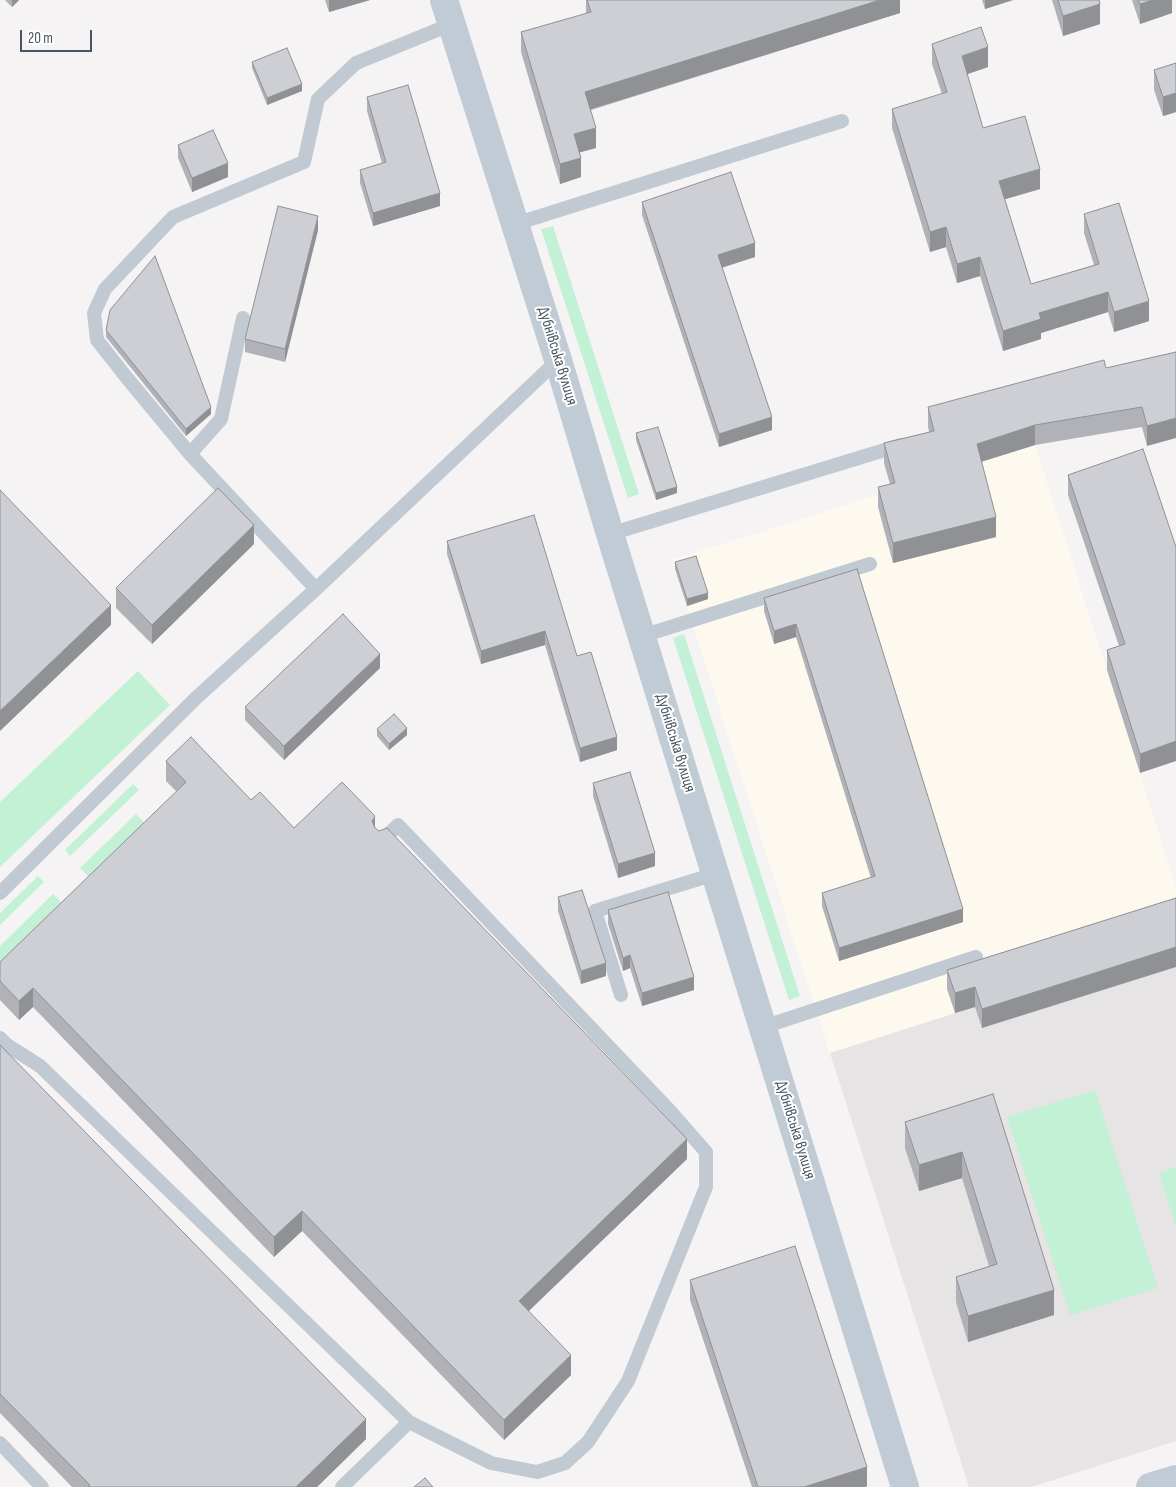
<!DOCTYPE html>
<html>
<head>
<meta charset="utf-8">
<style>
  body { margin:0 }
  #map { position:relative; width:1176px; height:1487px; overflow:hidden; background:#f5f3f3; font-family:"Sofia Sans Condensed",sans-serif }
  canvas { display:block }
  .scale { position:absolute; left:20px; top:30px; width:72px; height:22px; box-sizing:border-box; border:2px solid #4a5661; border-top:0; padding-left:6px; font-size:15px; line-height:18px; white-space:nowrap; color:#4a5661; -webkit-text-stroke:4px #fff; paint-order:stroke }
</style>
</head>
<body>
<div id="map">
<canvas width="1176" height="1487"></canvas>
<div class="scale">20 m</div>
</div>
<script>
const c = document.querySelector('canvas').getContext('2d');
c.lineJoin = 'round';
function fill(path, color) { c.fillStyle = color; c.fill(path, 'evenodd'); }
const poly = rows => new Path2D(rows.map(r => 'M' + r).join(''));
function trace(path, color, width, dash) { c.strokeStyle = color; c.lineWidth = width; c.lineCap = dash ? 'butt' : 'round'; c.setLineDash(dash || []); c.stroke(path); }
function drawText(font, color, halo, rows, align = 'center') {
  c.font = font + ' "Sofia Sans Condensed",sans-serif'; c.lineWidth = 4; c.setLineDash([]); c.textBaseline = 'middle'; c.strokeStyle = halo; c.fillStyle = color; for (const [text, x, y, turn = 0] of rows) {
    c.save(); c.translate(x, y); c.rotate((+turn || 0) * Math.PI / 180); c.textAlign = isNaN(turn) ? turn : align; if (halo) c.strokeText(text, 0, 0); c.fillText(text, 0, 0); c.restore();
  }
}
fill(poly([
  [1035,445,1176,887,1176,943,830,1053,672,560]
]), '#fdf9ef');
fill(poly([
  [1176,943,1176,1441,1031,1487,969,1487,830,1053]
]), '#e6e4e5');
fill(poly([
  [553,226,639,494,628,498,541,229],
  [684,634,800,996,789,1000,673,638],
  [138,671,170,705,0,867,0,802],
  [133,784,139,790,70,856,65,850],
  [136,814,150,829,95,883,80,868],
  [38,876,44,882,0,925,0,913],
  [53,894,69,910,0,976,0,946],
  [1095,1090,1158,1288,1070,1315,1007,1117],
  [1176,1167,1176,1227,1159,1173]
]), '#c3f1d5');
trace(poly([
  [515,224,842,121],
  [190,454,221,419,243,318],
  [610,534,901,445],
  [316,589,190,454,127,378,97,340,94,313,105,289,173,217,304,162,318,99,356,63,452,24],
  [642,636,870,564],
  [0,893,196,698,316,589,558,360],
  [621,995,595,911,715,874],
  [763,1027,976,957],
  [0,1038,7,1045,40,1066,409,1422,491,1463,537,1472,565,1463,588,1442,628,1381,706,1187,706,1152,671,1112,398,825,381,842],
  [0,1443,42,1487],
  [342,1487,409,1422]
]), '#c1cad2', 14);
trace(poly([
  [444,0,558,360,610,534,905,1487],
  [1150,1487,1176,1479]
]), '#c1cbd6', 28);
fill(poly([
  [5,0,19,0,12,7],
  [325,0,370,0,329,12],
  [586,0,900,0,900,13,591,110,596,148,580,152,581,177,560,184,521,52,521,32,586,14],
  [982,0,1013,0,985,9],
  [1052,0,1099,0,1100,24,1063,36],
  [1132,0,1172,0,1172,13,1140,24],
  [932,44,988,67,967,74,983,128,1040,189,1005,199,1031,284,1094,265,1084,233,1084,214,1149,321,1114,332,1108,312,1041,333,1041,339,1003,351,980,276,957,283,946,247,930,252,892,128,892,109,942,94,932,64],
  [252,62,302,91,267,105,252,68],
  [1176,63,1176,112,1163,116,1154,90,1154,70],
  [367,97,440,206,373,226,360,183,360,170,382,163,367,111],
  [178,145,228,177,192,192,178,158],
  [642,202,755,257,722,267,772,430,719,447,642,215],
  [318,230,285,362,245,352,245,339],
  [106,330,211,414,186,436,106,337],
  [1176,352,1147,446,1142,427,1035,445,981,462,996,537,893,563,878,507,878,487,890,484,884,463,884,443,929,432,928,427,928,407,1106,368],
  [636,433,677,493,656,500,636,440],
  [1068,475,1176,547,1140,773,1107,670,1107,650,1119,646,1068,495],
  [447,541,577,656,617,750,580,762,545,645,481,664,447,554],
  [254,544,152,644,116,608,116,588],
  [675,562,708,599,687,606,675,569],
  [857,569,963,922,839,961,822,906,822,893,871,878,796,637,774,644,764,611,764,598],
  [380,668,284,760,245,720,245,707],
  [377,729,407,735,389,750,377,736],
  [166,761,251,800,294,828,375,829,687,1159,529,1311,571,1375,504,1440,302,1231,274,1257,33,1007,19,1020,0,1000,0,962,177,792,166,781],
  [593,783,655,866,618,878,593,796],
  [558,897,606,976,581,984,558,911],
  [1176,898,982,1028,975,1007,955,1013,947,989,947,970],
  [608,910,694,990,642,1006,630,968,623,971,608,924],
  [0,1045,366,1439,317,1487,72,1487,0,1413],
  [993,1094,1054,1315,968,1342,956,1302,956,1277,989,1266,962,1178,919,1191,905,1148,905,1122],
  [690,1280,867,1486,865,1487,752,1487,690,1300]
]), '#b0b2b7');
fill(poly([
  [12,0,19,0,12,7],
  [329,0,370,0,329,12],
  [880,0,900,0,900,13,585,111,585,92],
  [985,0,1013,0,985,9],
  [1153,0,1172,0,1172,13,1140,24,1140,4],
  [1100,4,1100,24,1063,36,1063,16],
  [988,47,988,67,962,76,962,56],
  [302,84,302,91,267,105,267,98],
  [1176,93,1176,112,1163,116,1163,97],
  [596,128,596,148,574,154,574,134],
  [581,158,581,177,560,184,560,164],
  [228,163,228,177,192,192,192,178],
  [1040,169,1040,189,999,201,999,181],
  [440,193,440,206,373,226,373,213],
  [318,216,318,230,285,362,285,349],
  [946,227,946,247,930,252,930,232],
  [755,243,755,257,718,269,718,255],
  [980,257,980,276,957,283,957,264],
  [1108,292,1108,312,1041,333,1041,339,1003,351,1003,331,1039,313],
  [1149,301,1149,321,1114,332,1114,312],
  [211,407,211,414,186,436,186,429],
  [772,417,772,430,719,447,719,434],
  [1176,418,1176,438,1147,446,1147,426],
  [1035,425,1035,445,977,463,977,444],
  [677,487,677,493,656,500,656,493],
  [996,517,996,537,893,563,893,543],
  [254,525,254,544,152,644,152,625],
  [708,593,708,599,687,606,687,599],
  [111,605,111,625,0,731,0,711],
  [796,624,796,637,774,644,774,631],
  [545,631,545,645,481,664,481,651],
  [380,654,380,668,284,760,284,746],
  [407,728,407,735,389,750,389,744],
  [617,737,617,750,580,762,580,748],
  [1176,741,1176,761,1140,773,1140,754],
  [375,816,375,835,372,821],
  [655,853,655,866,618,878,618,864],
  [963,909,963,922,839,961,839,948],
  [1176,947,1176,967,982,1028,982,1009],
  [630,955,630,968,623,971,623,958],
  [606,963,606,976,581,984,581,971],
  [694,977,694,990,642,1006,642,993],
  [975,987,975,1007,955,1013,955,993],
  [33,988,33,1007,19,1020,19,1001],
  [687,1139,687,1159,519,1320,519,1301],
  [962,1152,962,1178,919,1191,919,1165],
  [302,1211,302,1231,274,1257,274,1237],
  [1054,1290,1054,1315,968,1342,968,1316],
  [571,1355,571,1375,504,1440,504,1420],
  [366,1419,366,1439,317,1487,296,1487],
  [867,1467,867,1486,865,1487,804,1487]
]), '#909195');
const building = poly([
  [587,0,880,0,585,92,596,128,574,134,581,158,560,164,521,32,591,12,587,0],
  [1058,0,1099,0,1100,4,1063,16,1058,0],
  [1138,0,1153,0,1140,4,1138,0],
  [981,27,988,47,962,56,983,128,1025,116,1040,169,999,181,1031,284,1099,264,1084,214,1119,203,1149,301,1114,312,1108,292,1039,313,1041,319,1003,331,980,257,957,264,946,227,930,232,892,109,947,92,932,44,981,27],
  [287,48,302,84,267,98,252,62,287,48],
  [1176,63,1176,93,1163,97,1154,70,1176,63],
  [408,85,440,193,373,213,360,170,386,162,367,97,408,85],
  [213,130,228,163,192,178,178,145,213,130],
  [731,172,755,243,718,255,772,417,719,434,642,202,731,172],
  [278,206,318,216,285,349,245,339,278,206],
  [155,256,211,407,186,429,106,330,110,310,155,256],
  [1176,352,1176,418,1147,426,1142,407,1035,425,977,444,996,517,893,543,878,487,895,483,884,443,934,431,928,407,1104,360,1106,368,1176,352],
  [658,427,677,487,656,493,636,433,658,427],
  [1143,449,1176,547,1176,741,1140,754,1107,650,1125,644,1068,475,1143,449],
  [218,488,254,525,152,625,116,588,218,488],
  [0,490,111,605,0,711,0,490],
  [534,515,577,656,591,652,617,737,580,748,545,631,481,651,447,541,534,515],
  [696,556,708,593,687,599,675,562,696,556],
  [857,569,963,909,839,948,822,893,875,876,796,624,774,631,764,598,857,569],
  [343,614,380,654,284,746,245,707,343,614],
  [394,714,407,728,389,744,377,729,394,714],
  [191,737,251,800,260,792,294,828,342,782,375,816,372,821,375,828,379,831,387,828,687,1139,519,1301,571,1355,504,1420,302,1211,274,1237,33,988,19,1001,0,981,0,962,186,782,166,761,191,737],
  [630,772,655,853,618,864,593,783,630,772],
  [582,890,606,963,581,971,558,897,582,890],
  [668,892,694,977,642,993,630,955,623,958,608,910,668,892],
  [1176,898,1176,947,982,1009,975,987,955,993,947,970,1176,898],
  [0,1045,366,1419,296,1487,88,1487,90,1485,0,1394,0,1045],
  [993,1094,1054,1290,968,1316,956,1277,997,1264,962,1152,919,1165,905,1122,993,1094],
  [795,1246,867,1467,804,1487,758,1487,690,1280,795,1246],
  [425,1478,433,1487,414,1487,425,1478]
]);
fill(building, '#cdcfd5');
trace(building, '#909195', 1);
drawText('16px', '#4a5661', '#fff', [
  ["Дубнівська вулиця",557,356,73],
  ["Дубнівська вулиця",675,743,73],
  ["Дубнівська вулиця",795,1130,73]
]);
</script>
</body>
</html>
